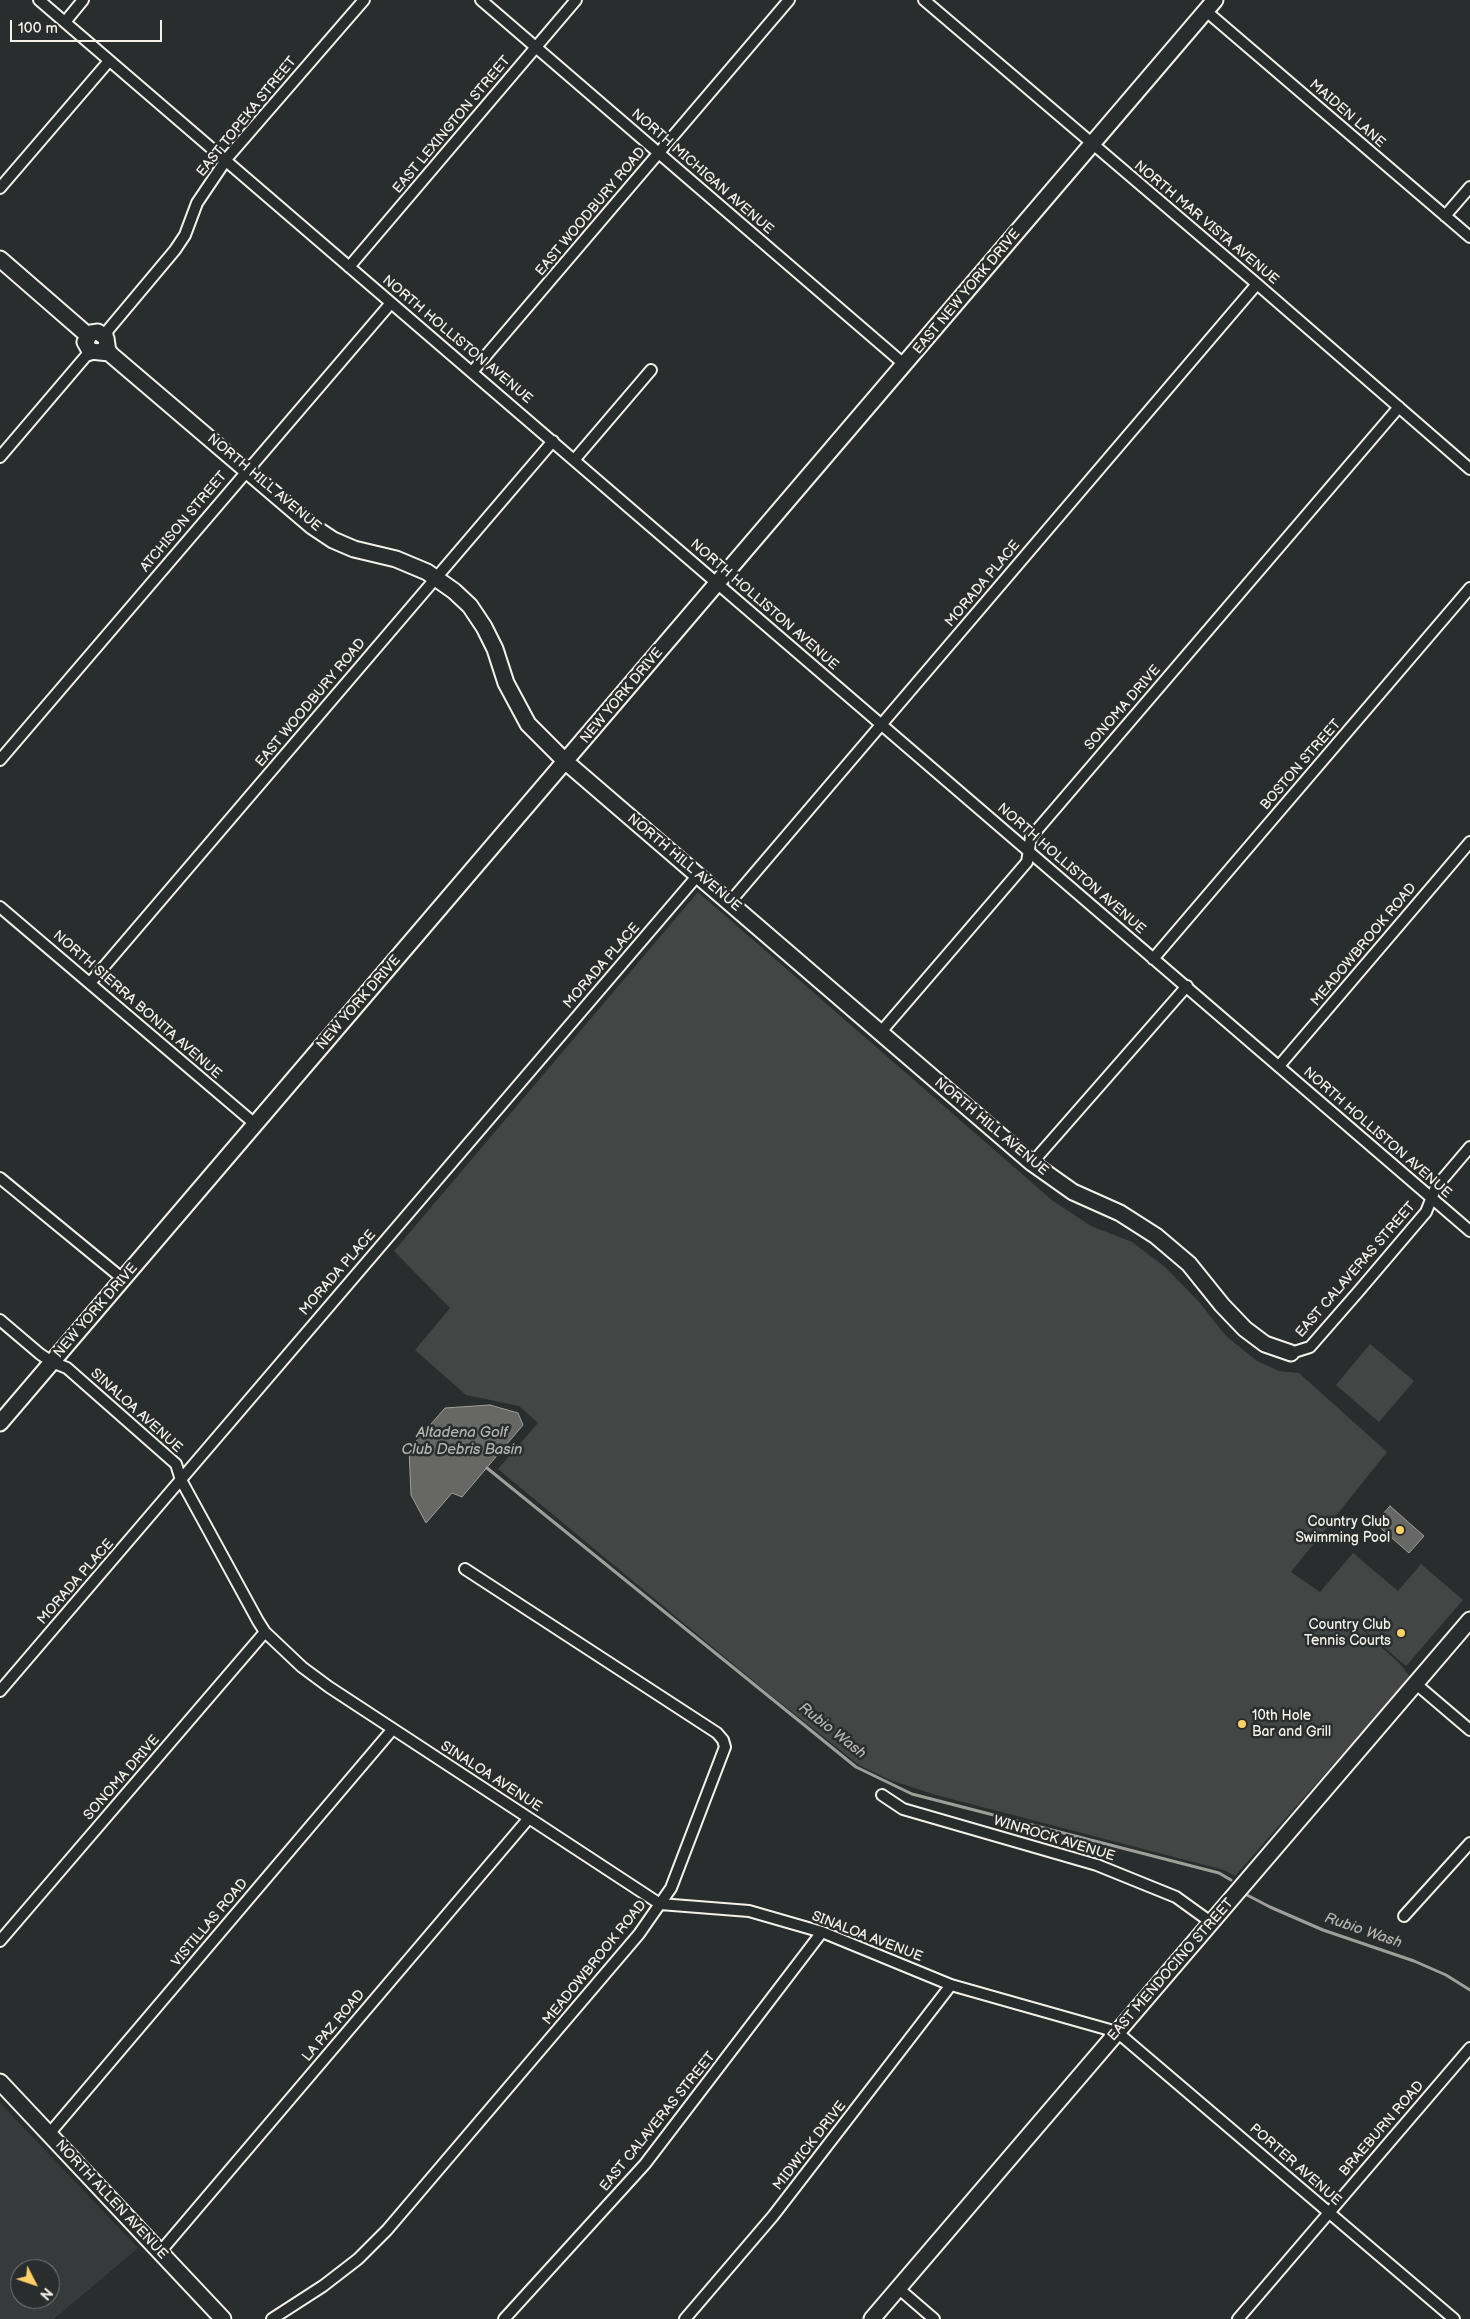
<!DOCTYPE html>
<html>
<head>
<meta charset="utf-8">
<style>
  body { margin:0 }
  #map { position:relative; width:1470px; height:2319px; overflow:hidden; background:#2a2d2e; font-family:"Balsamiq Sans",sans-serif }
  canvas { display:block }
  .north { position:absolute; left:10px; top:2259px; width:50px; height:50px; box-sizing:border-box; background:#2a2d2e; border:1px solid #7b7b78; border-radius:50%; rotate:131deg; font-size:14px; font-weight:700; line-height:20px; text-align:center; color:#f4f1e8 }
  .north::after { content:''; display:block; margin:auto; width:18px; height:22px; background:#ffd166; clip-path:polygon(50% 0,100% 100%,50% 72%,0 100%) }
  .scale { position:absolute; left:10px; top:20px; width:152px; height:22px; box-sizing:border-box; border:2px solid #f4f1e8; border-top:0; padding-left:6px; font-size:15px; line-height:18px; white-space:nowrap; color:#f4f1e8; -webkit-text-stroke:4px #2a2d2e; paint-order:stroke }
</style>
</head>
<body>
<div id="map">
<canvas width="1470" height="2319"></canvas>
<div class="north">N</div>
<div class="scale">100 m</div>
</div>
<script>
const c = document.querySelector('canvas').getContext('2d');
c.lineJoin = 'round';
function fill(path, color) { c.fillStyle = color; c.fill(path, 'evenodd'); }
const poly = rows => new Path2D(rows.map(r => 'M' + r).join(''));
function trace(path, color, width, dash) { c.strokeStyle = color; c.lineWidth = width; c.lineCap = dash ? 'butt' : 'round'; c.setLineDash(dash || []); c.stroke(path); }
function drawText(font, color, halo, rows, align = 'center') {
  c.font = font + ' "Balsamiq Sans",sans-serif'; c.lineWidth = 5; c.setLineDash([]); c.textBaseline = 'middle'; c.strokeStyle = halo; c.fillStyle = color; for (const [text, x, y, turn = 0] of rows) {
    c.save(); c.translate(x, y); c.rotate((+turn || 0) * Math.PI / 180); c.textAlign = isNaN(turn) ? turn : align; if (halo) c.strokeText(text, 0, 0); c.fillText(text, 0, 0); c.restore();
  }
}
fill(poly([
  [0,2103,138,2248,54,2319,0,2319],
  [20,2269,50,2269,50,2299,20,2299]
]), '#373a3a');
fill(poly([
  [698,892,1053,1201,1091,1226,1132,1242,1165,1267,1199,1302,1226,1336,1257,1361,1279,1371,1299,1373,1387,1452,1291,1572,1320,1592,1353,1553,1398,1591,1421,1564,1463,1600,1406,1666,1343,1612,1400,1664,1410,1677,1235,1876,1224,1870,936,1795,890,1780,859,1765,768,1693,498,1469,538,1423,519,1406,466,1395,415,1350,450,1308,394,1251],
  [1370,1344,1414,1381,1379,1422,1336,1385]
]), '#444645');
const water = poly([
  [490,1405,518,1413,523,1425,462,1497,452,1493,426,1523,411,1495,409,1449,445,1408,490,1405],
  [1390,1506,1424,1536,1409,1553,1375,1523,1390,1506]
]);
fill(water, '#676866');
trace(water, '#9f9f9a', 1);
trace(poly([
  [487,1468,856,1767,912,1794,1219,1873,1231,1880],
  [1247,1895,1270,1907,1323,1930,1414,1961,1446,1975,1470,1990]
]), '#9f9f9a', 3);
const street = poly([
  [39,0,1470,1231],
  [481,0,905,365],
  [924,0,1257,284,1470,469],
  [1206,11,1470,237],
  [65,22,83,0],
  [0,188,109,61],
  [1445,216,1470,187],
  [349,267,576,0],
  [106,338,108,330,175,250,185,235,197,203,228,157,364,0],
  [472,372,789,0],
  [0,457,86,356,95,353],
  [575,459,651,370],
  [0,760,391,303],
  [730,902,1257,284],
  [0,907,255,1124],
  [1153,959,1470,588],
  [90,983,553,441],
  [880,1033,1027,862,1031,837,1399,407],
  [1279,1066,1470,842],
  [1032,1163,1187,986],
  [0,1178,123,1279],
  [0,1320,40,1354,52,1362,67,1368,176,1464,181,1480,258,1621,265,1632,302,1667,329,1687,660,1904,749,1911,822,1932,951,1985,1117,2032,1454,2319],
  [1291,1353,1310,1347,1358,1292,1426,1212,1436,1187,1470,1147],
  [1416,1684,1470,1730],
  [0,1691,698,875],
  [882,1795,903,1809,1097,1865,1176,1897,1212,1923],
  [1404,1916,1470,1843],
  [0,1941,265,1632],
  [49,2134,392,1730],
  [160,2252,529,1818],
  [898,2288,934,2319],
  [272,2319,323,2286,358,2259,387,2230,639,1934,671,1888,725,1747,723,1740,717,1733,465,1569],
  [504,2319,645,2164,822,1932],
  [685,2319,773,2216,951,1985],
  [1238,2319,1470,2048]
]);
const secondary = poly([
  [0,259,84,332],
  [107,345,108,352,312,526,333,540,354,549,396,559,427,572,454,591,470,606,484,627,495,649,506,683,528,724,566,762,1032,1163,1073,1192,1120,1213,1156,1236,1189,1264,1222,1305,1245,1329,1265,1344,1291,1353],
  [102,352,107,345,106,338,98,332,91,333,85,342,90,351,110,353],
  [0,1423,1215,0],
  [0,2082,223,2319],
  [872,2319,1470,1620]
]);
trace(street, '#f4f1e8', 14);
trace(secondary, '#f4f1e8', 19);
trace(street, '#2a2d2e', 10);
trace(secondary, '#2a2d2e', 15);
for (const [x, y, r, color] of [
  [1400,1530,5,"#ffd166"],
  [1401,1633,5,"#ffd166"],
  [1242,1724,5,"#ffd166"]
]) { const dot = new Path2D(); dot.arc(x, y, r, 0, 2 * Math.PI); c.fillStyle = color; c.fill(dot); trace(dot, '#2a2d2e', 2); }
drawText('14px', '#f4f1e8', '#2a2d2e', [
  ["MAIDEN LANE",1347,114,41],
  ["EAST TOPEKA STREET",247,117,-51],
  ["EAST LEXINGTON STREET",452,125,-50],
  ["NORTH MICHIGAN AVENUE",702,172,41],
  ["EAST WOODBURY ROAD",591,212,-50],
  ["NORTH MAR VISTA AVENUE",1206,223,40],
  ["EAST NEW YORK DRIVE",967,292,-50],
  ["NORTH HOLLISTON AVENUE",457,340,40],
  ["NORTH HILL AVENUE",264,483,40],
  ["ATCHISON STREET",184,522,-50],
  ["MORADA PLACE",983,584,-50],
  ["NORTH HOLLISTON AVENUE",764,605,41],
  ["NEW YORK DRIVE",622,696,-50],
  ["EAST WOODBURY ROAD",311,703,-50],
  ["SONOMA DRIVE",1123,708,-49],
  ["BOSTON STREET",1301,765,-49],
  ["NORTH HILL AVENUE",684,863,40],
  ["NORTH HOLLISTON AVENUE",1071,869,41],
  ["MEADOWBROOK ROAD",1364,945,-50],
  ["MORADA PLACE",602,966,-49],
  ["NEW YORK DRIVE",359,1003,-49],
  ["NORTH SIERRA BONITA AVENUE",137,1005,41],
  ["NORTH HILL AVENUE",991,1127,40],
  ["NORTH HOLLISTON AVENUE",1377,1133,41],
  ["EAST CALAVERAS STREET",1356,1270,-49],
  ["MORADA PLACE",338,1273,-49],
  ["NEW YORK DRIVE",96,1311,-49],
  ["SINALOA AVENUE",136,1411,42],
  ["MORADA PLACE",76,1582,-49],
  ["SINALOA AVENUE",491,1777,33],
  ["SONOMA DRIVE",122,1778,-49],
  ["WINROCK AVENUE",1054,1839,17],
  ["VISTILLAS ROAD",210,1923,-50],
  ["SINALOA AVENUE",867,1937,21],
  ["MEADOWBROOK ROAD",595,1963,-51],
  ["EAST MENDOCINO STREET",1171,1970,-49],
  ["LA PAZ ROAD",334,2026,-50],
  ["EAST CALAVERAS STREET",658,2122,-51],
  ["BRAEBURN ROAD",1382,2129,-49],
  ["MIDWICK DRIVE",810,2146,-52],
  ["PORTER AVENUE",1295,2165,41],
  ["NORTH ALLEN AVENUE",111,2200,47]
]);
drawText('14px', '#f4f1e8', '#2a2d2e', [
  ["Country Club",1390,1522],
  ["Swimming Pool",1390,1538],
  ["Country Club",1391,1625],
  ["Tennis Courts",1391,1641],
  ["10th Hole",1252,1716,"left"],
  ["Bar and Grill",1252,1732,"left"]
], 'right');
drawText('italic 15px', '#b5b3ae', '#2a2d2e', [
  ["Altadena Golf",462,1433],
  ["Club Debris Basin",462,1450],
  ["Rubio Wash",832,1731,38],
  ["Rubio Wash",1363,1931,19]
]);
</script>
</body>
</html>
